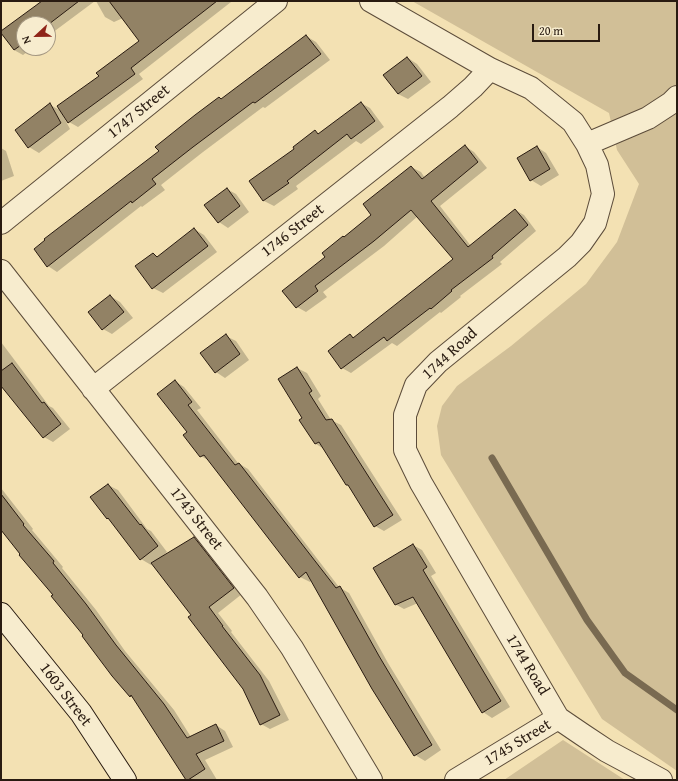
<!DOCTYPE html>
<html>
<head>
<meta charset="utf-8">
<style>
  body { margin:0 }
  #map { position:relative; width:678px; height:781px; overflow:hidden; background:#f3e1b3; font-family:"Gentium Book Plus",serif }
  canvas { display:block }
  .frame { position:absolute; inset:0; border:2px solid #291b11; pointer-events:none }
  .north { position:absolute; left:16px; top:16px; width:40px; height:40px; box-sizing:border-box; background:#f7ecce; border:1px solid #a59882; border-radius:50%; rotate:248deg; font-size:11px; font-weight:700; line-height:16px; text-align:center; color:#291b11 }
  .north::after { content:''; display:block; margin:auto; width:14px; height:18px; background:#8f2418; clip-path:polygon(50% 0,100% 100%,50% 72%,0 100%) }
  .scale { position:absolute; left:532px; top:24px; width:68px; height:18px; box-sizing:border-box; border:2px solid #291b11; border-top:0; padding-left:5px; font-size:12px; line-height:14px; white-space:nowrap; color:#291b11; -webkit-text-stroke:3px #f7ecce; paint-order:stroke }
</style>
</head>
<body>
<div id="map">
<canvas width="678" height="781"></canvas>
<div class="frame"></div>
<div class="north">N</div>
<div class="scale">20 m</div>
</div>
<script>
const c = document.querySelector('canvas').getContext('2d');
c.lineJoin = 'round';
function fill(path, color) { c.fillStyle = color; c.fill(path, 'evenodd'); }
const poly = rows => new Path2D(rows.map(r => 'M' + r).join(''));
function trace(path, color, width, dash) { c.strokeStyle = color; c.lineWidth = width; c.lineCap = dash ? 'butt' : 'round'; c.setLineDash(dash || []); c.stroke(path); }
function drawText(font, color, halo, rows, align = 'center') {
  c.font = font + ' "Gentium Book Plus",serif'; c.lineWidth = 3.5; c.setLineDash([]); c.textBaseline = 'middle'; c.strokeStyle = halo; c.fillStyle = color; for (const [text, x, y, turn = 0] of rows) {
    c.save(); c.translate(x, y); c.rotate((+turn || 0) * Math.PI / 180); c.textAlign = isNaN(turn) ? turn : align; if (halo) c.strokeText(text, 0, 0); c.fillText(text, 0, 0); c.restore();
  }
}
fill(poly([
  [412,1,677,1,677,771,602,719,441,455,437,426,442,406,457,386,511,346,586,284,617,242,639,184,617,150,609,113],
  [563,740,625,780,504,780]
]), '#d1bf97');
fill(poly([
  [41,1,95,1,48,36,48,24,24,24,24,48,32,48,23,55,14,50,1,32,38,5,37,4],
  [96,1,230,1,231,2,139,74,143,79,78,127,69,122,62,111,61,112,70,129,39,153,29,147,50,105,62,111,140,41,123,18,114,22,105,17],
  [306,36,316,42,330,60,265,108,263,107,203,152,161,185,165,190,142,207,141,206,57,272,48,266,160,151,222,99],
  [408,58,417,64,431,82,408,99,398,94],
  [361,103,370,108,384,127,361,144,356,141,296,186,298,189,274,206,264,201,251,182,296,149,316,132,319,134],
  [465,146,474,152,487,168,440,206,471,246,515,210,524,215,536,231,500,262,502,264,460,296,461,297,441,313,440,312,397,346,392,343,351,373,342,368,350,335,355,338,455,259,418,216,384,246,323,292,327,297,306,312,297,307,326,258,345,238,372,215,411,167,421,172,425,178],
  [537,147,546,153,559,175,541,186,531,180,518,158],
  [1,148,6,151,14,176,1,181],
  [227,189,236,194,249,212,228,228,219,222],
  [194,229,204,235,217,252,163,293,153,288,153,254,158,257],
  [110,296,120,302,133,318,112,334,103,329],
  [226,336,236,341,249,360,225,378,216,372],
  [1,342,49,406,53,408,70,429,53,442,44,437,1,384],
  [297,368,307,373,321,396,318,399,331,420,341,425,402,520,384,531,375,526,350,486,347,485,324,449,316,444,304,418],
  [175,381,184,387,201,408,197,410,238,463,248,469,339,587,349,593,388,663,441,750,425,761,415,755,373,688,312,580,310,582,300,577,211,462,201,456,188,433],
  [108,485,118,490,147,529,151,531,167,552,164,555,165,556,194,538,203,543,242,594,218,613,232,631,231,632,269,681,289,720,270,729,261,724,244,689,193,615,153,563,151,565,141,559,111,520,108,518,91,497],
  [1,488,33,529,32,530,63,567,62,568,96,610,125,651,174,710,191,737,216,725,225,731,233,747,205,760,217,780,187,780,135,699,130,696,54,595,1,529],
  [413,545,422,550,436,573,431,576,510,707,492,718,483,712,418,603,404,609,395,604]
]), '#0003');
trace(poly([
  [492,458,587,620,625,673,677,710]
]), '#796a51', 7);
const building = poly([
  [42,1,79,1,49,24,24,24,24,43,14,50,1,33,1,31,42,1],
  [109,1,217,1,131,68,135,74,68,123,57,106,99,76,96,73,139,41,109,1],
  [306,35,321,54,255,103,253,102,193,147,152,179,156,184,132,203,131,201,47,267,34,249,45,240,44,239,159,151,155,147,195,115,219,97,221,99,306,35],
  [407,57,422,76,398,94,383,75,407,57],
  [361,102,375,121,351,139,347,134,287,181,289,183,263,201,249,181,294,149,293,147,315,130,318,134,361,102],
  [50,103,61,123,28,148,15,130,50,103],
  [465,145,478,162,431,201,468,247,515,209,528,225,492,256,493,258,451,290,452,291,431,309,430,308,387,341,384,337,341,369,328,351,350,334,353,338,453,259,411,210,374,241,315,286,318,291,296,308,282,291,325,257,322,253,343,236,344,237,371,215,363,204,411,166,422,179,465,145],
  [537,146,550,169,530,181,517,158,537,146],
  [227,188,240,206,218,223,204,205,227,188],
  [194,228,208,246,152,289,135,266,153,253,157,257,194,228],
  [110,295,124,312,102,330,88,312,110,295],
  [226,334,240,354,215,373,200,353,226,334],
  [12,363,42,403,44,402,61,424,43,438,1,386,1,371,12,363],
  [297,367,312,391,309,393,326,420,332,419,393,515,374,527,348,485,346,485,319,442,315,444,299,420,302,418,278,379,297,367],
  [175,380,192,402,188,405,235,465,239,463,336,588,340,586,379,656,432,745,414,756,372,689,306,572,299,578,204,455,200,457,183,435,187,432,157,394,175,380],
  [108,484,140,525,141,524,158,546,140,560,108,518,107,519,90,497,108,484],
  [1,494,24,524,23,525,54,561,53,563,86,604,116,645,164,704,187,738,216,724,224,741,196,754,205,769,188,780,186,780,131,695,130,697,112,676,82,636,83,635,51,596,53,595,19,555,20,554,1,530,1,494],
  [194,537,234,588,209,607,223,626,222,626,260,675,280,715,260,725,243,689,188,617,191,615,151,563,194,537],
  [413,544,427,567,423,570,501,701,482,713,413,597,395,605,373,568,413,544]
]);
fill(building, '#928265');
trace(building, '#291b11', 1);
const street = poly([
  [371,1,490,69,531,88,573,122,587,144,597,165,603,194,595,223,581,243,567,257,438,362,416,385,405,415,405,450,421,483,558,718,583,735,607,751,661,780],
  [587,144,648,118,671,103,677,97],
  [1,223,276,1],
  [1,271,257,597,292,648,371,780],
  [93,389,450,107,473,87,490,69],
  [456,780,558,718]
]);
const secondary = poly([
  [1,614,81,713,125,780]
]);
trace(street, '#5c4c3a', 24);
trace(secondary, '#291b11', 24);
trace(street, '#f7ecce', 22);
trace(secondary, '#f7ecce', 22);
drawText('16px', '#291b11', '#f7ecce', [
  ["1747 Street",139,112,-39],
  ["1746 Street",293,231,-38],
  ["1744 Road",450,354,-42],
  ["1743 Street",196,519,52],
  ["1744 Road",527,665,59],
  ["1603 Street",65,695,53],
  ["1745 Street",518,743,-31]
]);
</script>
</body>
</html>
